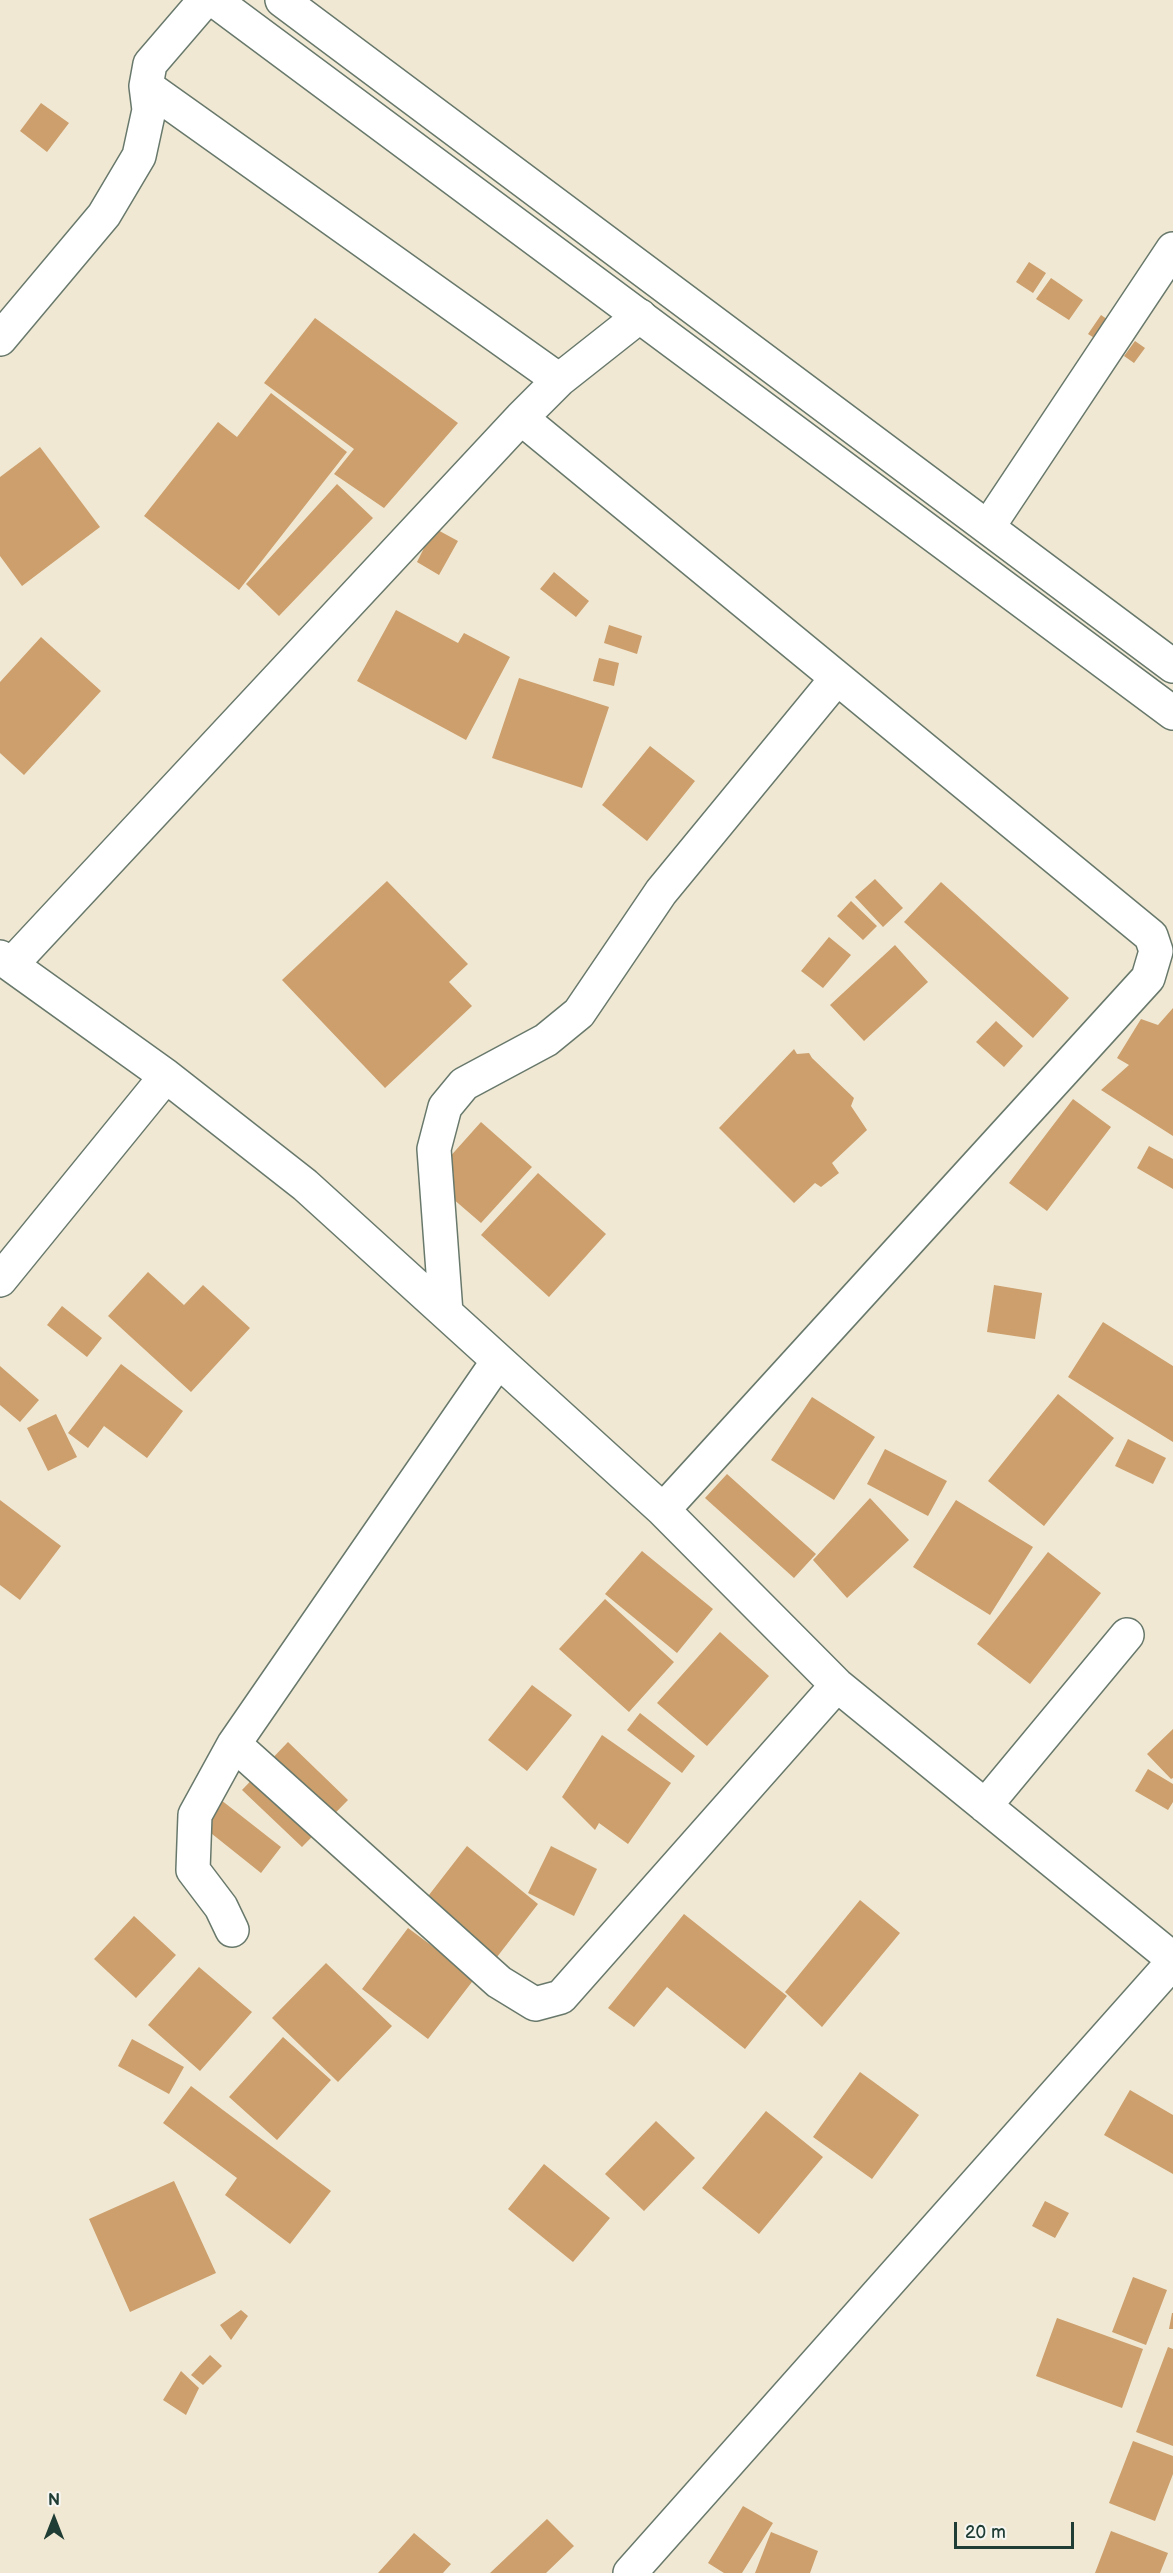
<!DOCTYPE html>
<html>
<head>
<meta charset="utf-8">
<style>
  body { margin:0 }
  #map { position:relative; width:1173px; height:2573px; overflow:hidden; background:#f0e8d3; font-family:"Balsamiq Sans",sans-serif }
  canvas { display:block }
  .north { position:absolute; left:24px; top:2489px; width:60px; height:60px; -webkit-text-stroke:4px #f6f6f2; paint-order:stroke; rotate:0deg; font-size:16px; font-weight:700; line-height:24px; text-align:center; color:#1f3d34 }
  .north::after { content:''; display:block; margin:auto; width:21px; height:27px; background:#1f3d34; clip-path:polygon(50% 0,100% 100%,50% 72%,0 100%) }
  .scale { position:absolute; left:954px; top:2522px; width:120px; height:27px; box-sizing:border-box; border:3px solid #1f3d34; border-top:0; padding-left:8px; font-size:18px; line-height:21px; white-space:nowrap; color:#1f3d34; -webkit-text-stroke:4px #f6f6f2; paint-order:stroke }
</style>
</head>
<body>
<div id="map">
<canvas width="1173" height="2573"></canvas>
<div class="north">N</div>
<div class="scale">20 m</div>
</div>
<script>
const c = document.querySelector('canvas').getContext('2d');
c.lineJoin = 'round';
function fill(path, color) { c.fillStyle = color; c.fill(path, 'evenodd'); }
const poly = rows => new Path2D(rows.map(r => 'M' + r).join(''));
function trace(path, color, width, dash) { c.strokeStyle = color; c.lineWidth = width; c.lineCap = dash ? 'butt' : 'round'; c.setLineDash(dash || []); c.stroke(path); }
fill(poly([
  [41,103,69,123,47,152,20,131],
  [1029,262,1046,273,1033,293,1016,282],
  [1051,278,1083,300,1069,320,1036,299],
  [1101,315,1130,335,1118,353,1088,334],
  [315,318,458,423,384,508,334,474,354,449,264,383],
  [1135,341,1145,348,1134,363,1124,356],
  [271,393,347,452,239,590,144,516,218,422,237,437],
  [40,447,100,527,22,586,0,556,0,477],
  [337,484,373,518,279,616,246,584],
  [434,528,458,541,439,575,417,562],
  [554,572,589,601,576,617,540,589],
  [396,610,458,643,464,633,510,657,466,740,357,681],
  [609,625,642,636,637,654,604,643],
  [41,637,101,691,24,775,0,753,0,682],
  [599,658,619,663,614,686,593,681],
  [519,678,609,707,582,788,492,758],
  [650,746,695,781,647,841,602,805],
  [875,879,903,908,883,927,855,897],
  [387,881,468,964,449,982,472,1006,385,1088,282,980],
  [941,882,1069,998,1033,1038,904,922],
  [851,901,877,926,863,940,837,916],
  [829,937,851,955,823,988,801,971],
  [895,945,928,982,864,1041,830,1005],
  [1173,1008,1173,1136,1101,1090,1129,1065,1117,1058,1141,1019,1158,1025],
  [996,1021,1023,1046,1004,1067,976,1042],
  [794,1049,797,1054,809,1053,812,1058,854,1098,851,1106,867,1130,832,1163,839,1173,821,1187,815,1183,794,1203,719,1128],
  [1073,1099,1111,1127,1047,1211,1009,1183],
  [481,1122,532,1167,481,1223,430,1179],
  [1149,1146,1173,1159,1173,1189,1137,1168],
  [538,1173,606,1234,549,1297,481,1235],
  [148,1272,184,1305,203,1285,250,1328,191,1392,108,1316],
  [994,1285,1042,1293,1035,1339,987,1332],
  [62,1306,102,1338,87,1357,47,1325],
  [1103,1322,1173,1366,1173,1442,1068,1377],
  [121,1364,183,1411,147,1458,104,1426,88,1448,68,1433],
  [0,1366,39,1400,20,1422,0,1405],
  [1058,1394,1114,1438,1044,1526,988,1481],
  [812,1397,875,1437,834,1500,771,1460],
  [56,1414,77,1457,48,1471,27,1428],
  [1128,1439,1166,1458,1153,1484,1115,1466],
  [885,1449,947,1481,928,1516,867,1484],
  [727,1474,816,1554,794,1578,705,1498],
  [870,1498,909,1540,847,1598,813,1560],
  [0,1500,61,1546,20,1600,0,1585],
  [956,1500,1033,1547,990,1615,913,1567],
  [642,1551,713,1609,677,1653,605,1594],
  [1048,1552,1101,1593,1030,1684,977,1644],
  [605,1599,674,1662,629,1712,559,1649],
  [720,1632,769,1676,707,1746,657,1703],
  [532,1685,572,1715,527,1771,488,1740],
  [640,1713,695,1756,682,1773,627,1730],
  [1173,1729,1173,1778,1171,1779,1147,1754],
  [602,1735,671,1783,628,1844,599,1823,595,1830,562,1797],
  [288,1742,348,1800,302,1847,242,1790],
  [1148,1769,1173,1784,1173,1802,1168,1810,1135,1791],
  [207,1789,281,1847,261,1873,187,1814],
  [467,1846,538,1904,497,1957,422,1904],
  [551,1846,597,1869,574,1916,528,1893],
  [860,1900,900,1933,822,2027,785,1992],
  [684,1914,787,1996,745,2049,667,1987,634,2027,608,2008],
  [134,1916,176,1955,136,1998,94,1959],
  [408,1928,475,1978,428,2039,362,1989],
  [326,1963,392,2026,338,2082,272,2018],
  [199,1967,252,2012,200,2071,148,2025],
  [283,2037,331,2080,277,2140,229,2097],
  [132,2039,184,2067,169,2094,118,2066],
  [860,2072,919,2115,872,2179,813,2137],
  [191,2086,331,2191,290,2244,225,2195,237,2178,163,2123],
  [1130,2090,1173,2115,1173,2174,1104,2135],
  [766,2111,823,2157,759,2234,702,2188],
  [656,2121,695,2158,644,2211,605,2174],
  [544,2164,610,2218,573,2262,508,2209],
  [174,2181,216,2273,130,2312,89,2219],
  [1045,2201,1069,2213,1055,2238,1032,2226],
  [1133,2277,1167,2290,1146,2345,1112,2332],
  [241,2310,248,2316,231,2340,220,2325],
  [1172,2313,1173,2313,1173,2329,1169,2329],
  [1057,2318,1143,2349,1122,2408,1036,2376],
  [1168,2347,1173,2349,1173,2446,1136,2432],
  [210,2355,222,2366,203,2385,191,2375],
  [181,2371,199,2388,186,2415,163,2400],
  [1133,2441,1173,2456,1173,2474,1155,2521,1109,2503],
  [743,2506,773,2523,742,2573,724,2573,708,2563],
  [547,2519,574,2546,546,2573,490,2573],
  [1111,2531,1168,2553,1160,2573,1095,2573],
  [771,2532,818,2551,810,2573,755,2573],
  [414,2533,451,2564,443,2573,378,2573]
]), '#cc9f6c');
const minor = poly([
  [146,86,559,380],
  [0,339,104,215,139,156,149,110,146,86,150,64,205,0],
  [521,418,1151,936,1156,951,1148,978,663,1510],
  [988,527,1173,249],
  [0,957,166,1076,305,1185,663,1510,837,1685,1173,1959],
  [11,965,521,418,559,380,640,316],
  [0,1280,166,1076],
  [446,1313,434,1149,445,1107,464,1084,546,1040,579,1013,661,892,837,678],
  [234,1744,499,1982,535,2004,561,1997,837,1685],
  [985,1806,1127,1635],
  [232,1930,221,1907,193,1870,195,1815,234,1744,498,1361],
  [630,2573,1173,1962]
]);
const major = poly([
  [214,0,1173,713],
  [282,0,1173,666]
]);
trace(minor, '#68796c', 36);
trace(major, '#68796c', 36);
trace(minor, '#fff', 33);
trace(major, '#fff', 33);
</script>
</body>
</html>
